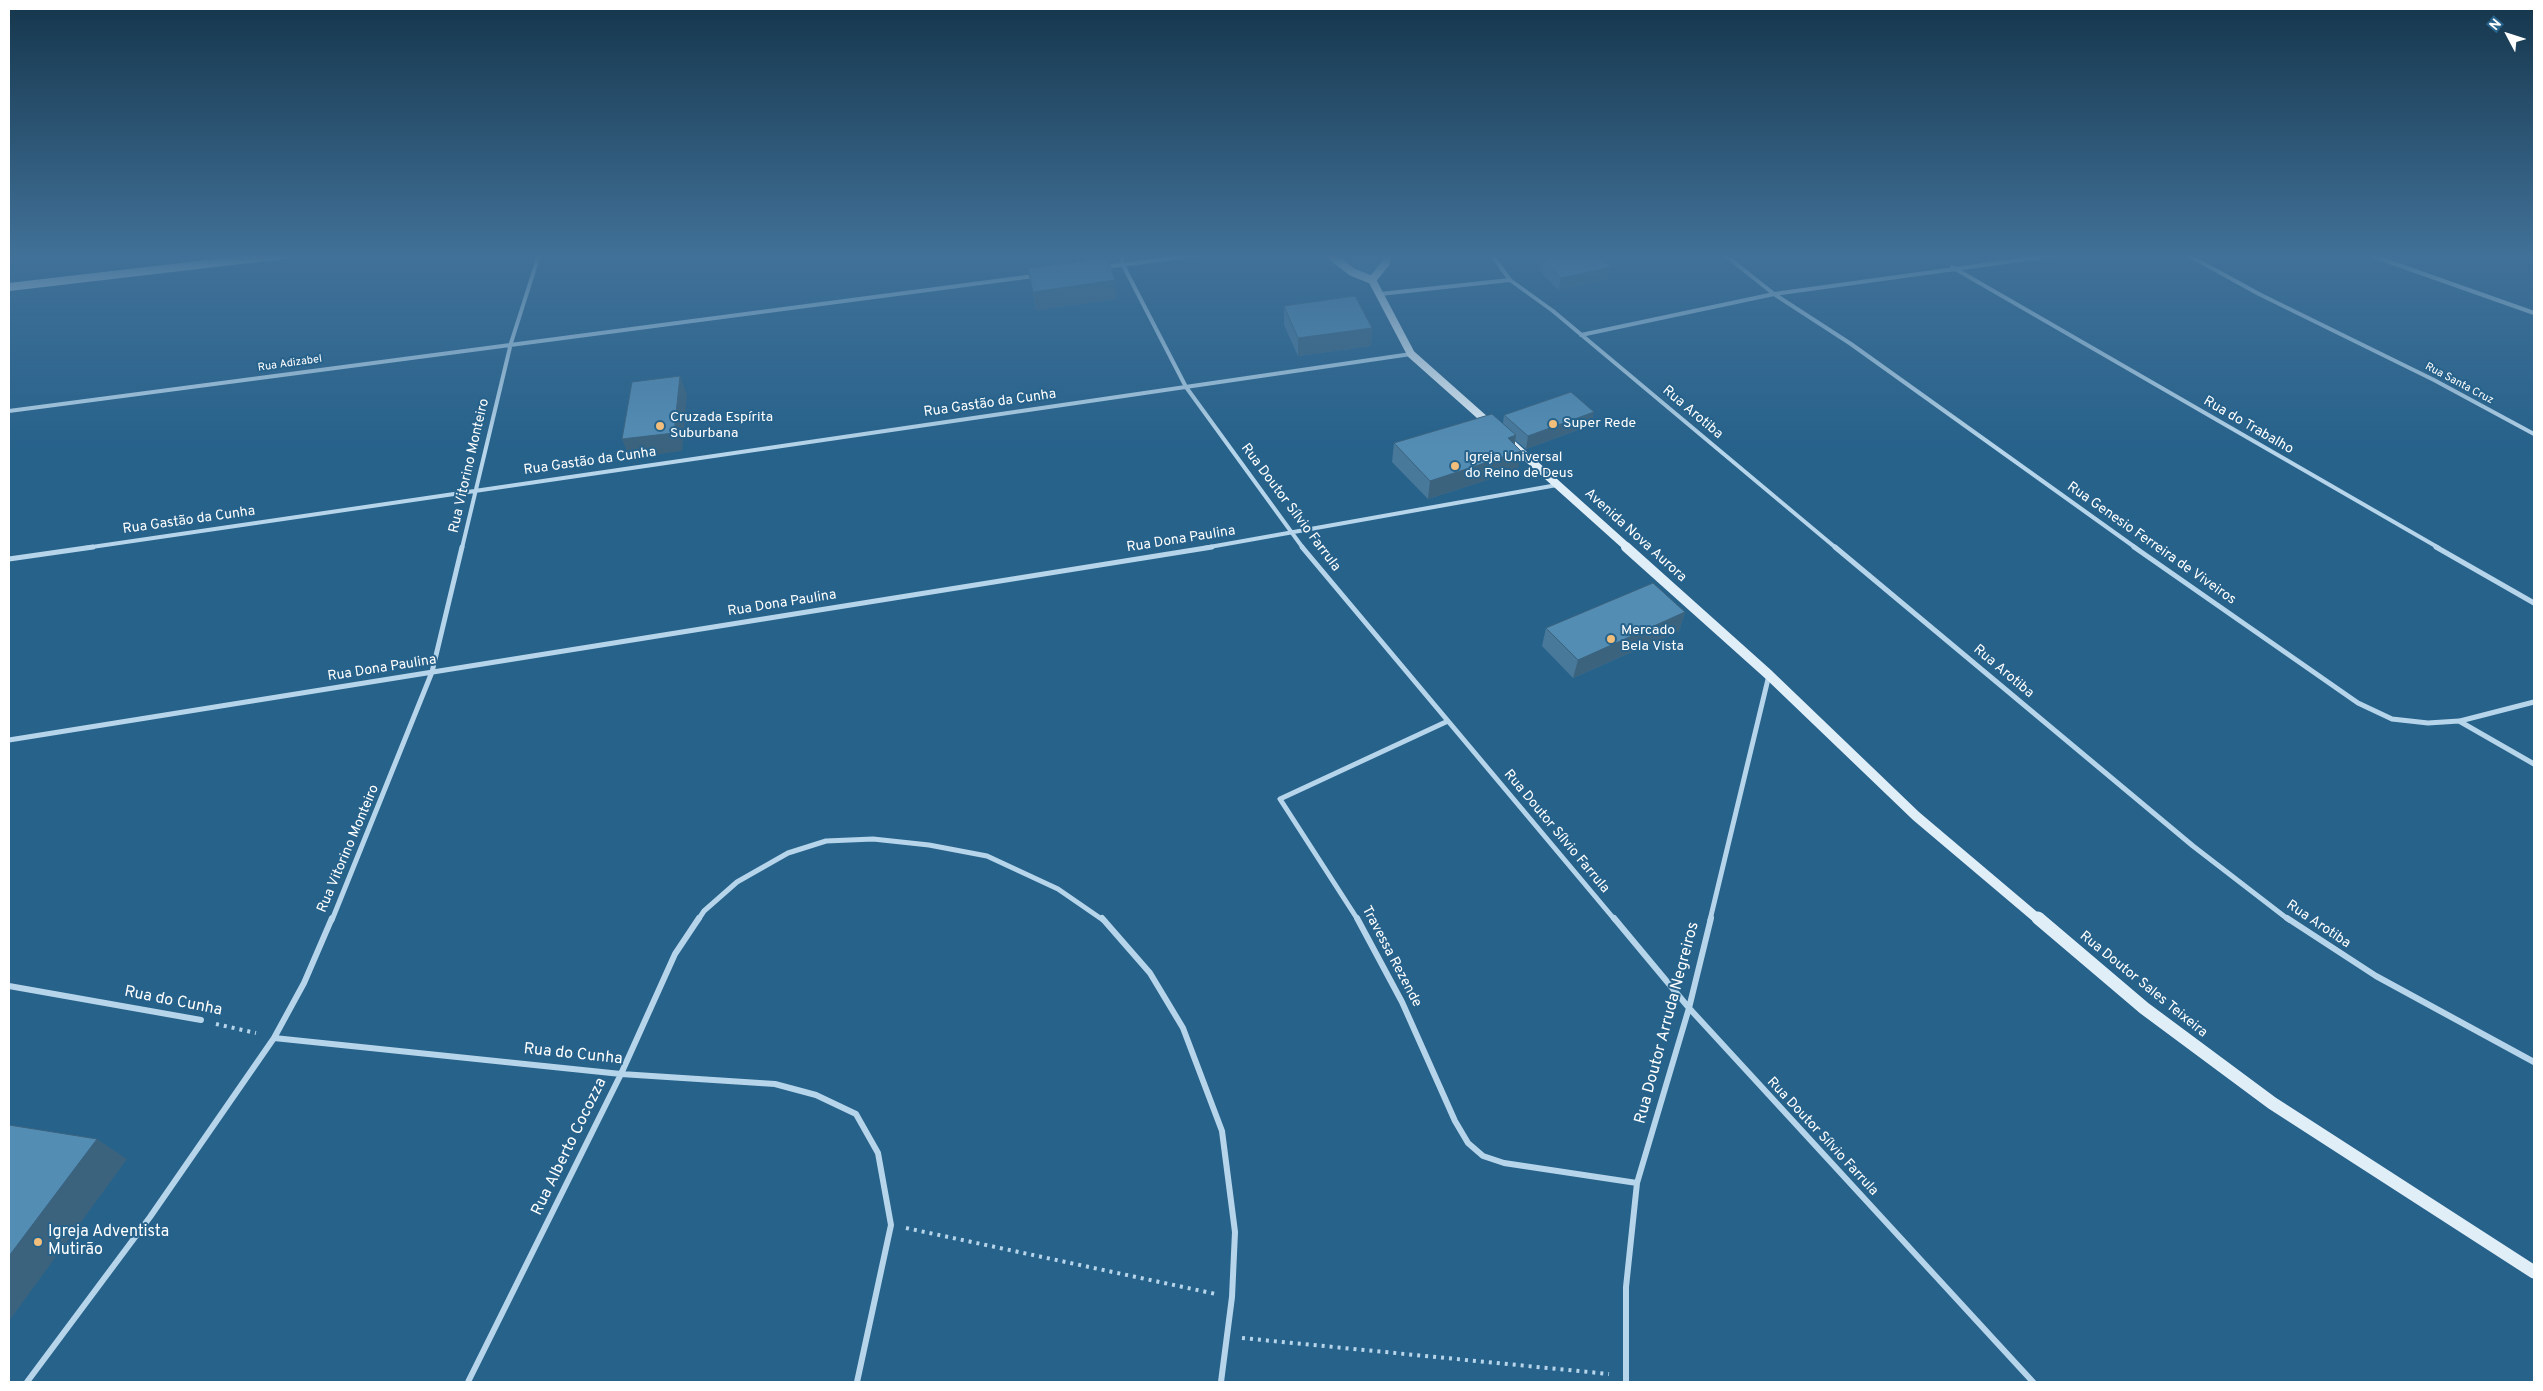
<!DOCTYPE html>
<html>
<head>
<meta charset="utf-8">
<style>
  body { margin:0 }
  #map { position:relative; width:2543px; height:1391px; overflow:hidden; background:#27628b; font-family:Overpass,sans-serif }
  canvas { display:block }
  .frame { position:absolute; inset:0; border:10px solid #fff; pointer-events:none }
  .north { position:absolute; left:2483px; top:10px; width:50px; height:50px; -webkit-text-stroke:4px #27628b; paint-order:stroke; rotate:310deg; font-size:14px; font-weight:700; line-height:20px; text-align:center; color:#fff }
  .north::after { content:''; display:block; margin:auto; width:18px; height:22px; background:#fff; clip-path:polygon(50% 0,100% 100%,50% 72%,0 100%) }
</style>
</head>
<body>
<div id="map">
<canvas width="2543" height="1391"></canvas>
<div class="frame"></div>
<div class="north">N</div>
</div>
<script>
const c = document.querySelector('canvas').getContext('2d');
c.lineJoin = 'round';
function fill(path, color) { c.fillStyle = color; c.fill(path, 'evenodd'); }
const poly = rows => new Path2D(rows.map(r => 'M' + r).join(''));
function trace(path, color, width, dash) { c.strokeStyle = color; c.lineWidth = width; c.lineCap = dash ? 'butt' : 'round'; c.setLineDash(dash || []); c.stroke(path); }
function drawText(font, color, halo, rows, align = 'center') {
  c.font = font + ' Overpass,sans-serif'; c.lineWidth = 4; c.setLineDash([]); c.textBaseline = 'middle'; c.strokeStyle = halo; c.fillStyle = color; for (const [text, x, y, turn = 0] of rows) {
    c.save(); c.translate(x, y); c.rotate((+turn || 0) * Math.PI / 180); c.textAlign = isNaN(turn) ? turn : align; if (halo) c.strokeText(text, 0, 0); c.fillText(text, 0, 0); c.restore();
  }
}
fill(poly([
  [1330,255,1388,255,1372,280]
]), '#3c7ca8');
trace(poly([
  [216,1024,256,1033],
  [906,1228,1216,1294],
  [1242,1338,1609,1374]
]), '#b6d5ea', 4, [3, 5]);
trace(poly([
  [1121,255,1123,265,1186,387,1303,548],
  [1492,255,1510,280,1553,311,1836,548],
  [1725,255,1774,294,1851,344,2136,548],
  [2188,255,2259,294,2434,380,2534,434],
  [2370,255,2534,313],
  [1105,267,1198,255],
  [1952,267,2439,548],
  [1380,294,1510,280],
  [1581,335,1774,294,2056,255],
  [9,411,1034,276],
  [85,548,1411,354],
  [462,548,511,343,539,255],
  [1204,548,1557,485]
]), '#b6d5ea', 4);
trace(poly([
  [1302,547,1615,920],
  [1835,547,2193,846,2289,920],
  [2134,547,2358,703,2392,719,2428,723,2459,721,2534,764],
  [2436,547,2534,603],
  [9,559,93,547],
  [2460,721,2534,702],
  [9,740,1212,547],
  [332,920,432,672,462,547],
  [698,920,704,911,737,882,788,853,826,841,873,839,929,845,987,856,1058,889,1103,920],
  [1358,920,1280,799,1448,721],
  [1710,920,1769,675]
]), '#b6d5ea', 5);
trace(poly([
  [1102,918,1150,973,1183,1028,1222,1131,1235,1232,1232,1297,1221,1382],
  [1357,918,1402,1002,1455,1121,1468,1143,1483,1156,1504,1163,1637,1183],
  [1614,918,1689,1008,2033,1382],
  [2287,918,2376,976,2534,1062],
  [9,986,201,1020],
  [274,1038,621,1074,775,1084,816,1095,856,1114,878,1153,891,1225,857,1382],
  [27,1382,150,1217,274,1038,304,983,332,918],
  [468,1382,621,1074,675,954,699,918],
  [1626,1382,1626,1287,1637,1183,1689,1008,1711,918]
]), '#b6d5ea', 6);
trace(poly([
  [1330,255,1352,272,1372,280,1411,354,1492,426],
  [1372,280,1386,263,1388,255],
  [9,287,284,255],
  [1512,444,1628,548]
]), '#e0eef8', 8);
trace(poly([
  [1626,547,1769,675,1916,816,2039,920]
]), '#e0eef8', 10);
trace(poly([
  [2038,918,2144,1008,2272,1103,2534,1272]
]), '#e0eef8', 13);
fill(poly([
  [1542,258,1608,279,1558,290,1540,271],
  [1028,268,1117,299,1036,310],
  [1284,306,1372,328,1371,346,1298,356,1284,325],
  [1504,415,1591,425,1526,449,1515,440,1515,444,1518,470,1428,499,1392,462,1394,443,1503,423],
  [1685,612,1679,631,1573,678,1542,646,1546,628]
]), '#48799b');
fill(poly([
  [1611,267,1608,279,1558,290,1561,278],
  [1115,280,1117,299,1036,310,1033,292],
  [1372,328,1371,346,1298,356,1298,338],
  [680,376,687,394,682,451,630,458,622,439],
  [1594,412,1591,425,1526,449,1528,436],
  [1516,435,1513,454,1521,451,1518,470,1428,499,1430,481,1508,438],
  [1685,612,1679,631,1573,678,1578,660],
  [97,1139,127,1159,9,1321,9,1256]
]), '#3b637e');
const building = poly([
  [1559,255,1598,255,1611,267,1561,278,1542,258,1559,255],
  [1107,258,1115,280,1033,292,1028,268,1107,258],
  [1355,296,1372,328,1298,338,1284,306,1355,296],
  [680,376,674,433,622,439,632,382,680,376],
  [1571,392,1594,412,1528,436,1504,415,1571,392],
  [1492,414,1516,435,1508,438,1521,451,1430,481,1394,443,1492,414],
  [1653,583,1685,612,1578,660,1546,628,1653,583],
  [9,1125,97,1139,9,1256,9,1125]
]);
fill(building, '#548db4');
trace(building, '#3b637e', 1);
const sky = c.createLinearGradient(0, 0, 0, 449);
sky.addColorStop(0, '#15364c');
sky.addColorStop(0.57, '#417198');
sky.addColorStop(1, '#41719800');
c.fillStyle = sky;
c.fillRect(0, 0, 2543, 449);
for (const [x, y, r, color] of [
  [1553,424,5,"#f2be7b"],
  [660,426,5,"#f2be7b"],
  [1455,466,5,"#f2be7b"],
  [1611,639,5,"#f2be7b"],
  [38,1242,5,"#f2be7b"]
]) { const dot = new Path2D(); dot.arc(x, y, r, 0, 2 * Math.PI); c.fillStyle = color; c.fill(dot); trace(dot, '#27628b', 2); }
drawText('11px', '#fff', '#27628b', [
  ["Rua Adizabel",290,364,-8],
  ["Rua Santa Cruz",2459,384,28]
]);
drawText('14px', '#fff', '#27628b', [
  ["Rua Gastão da Cunha",990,404,-8],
  ["Rua Arotiba",1692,413,40],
  ["Rua do Trabalho",2248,426,30],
  ["Rua Gastão da Cunha",590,462,-8],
  ["Rua Vitorino Monteiro",470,466,-77],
  ["Rua Doutor Sílvio Farrula",1290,508,53],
  ["Rua Gastão da Cunha",189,521,-8],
  ["Avenida Nova Aurora",1635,536,42],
  ["Rua Dona Paulina",1181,540,-9],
  ["Rua Genesio Ferreira de Viveiros",2151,544,35],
  ["Rua Dona Paulina",782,604,-9],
  ["Rua Dona Paulina",382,669,-9],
  ["Rua Arotiba",2003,672,40],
  ["Rua Doutor Sílvio Farrula",1556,832,50],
  ["Rua Vitorino Monteiro",349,849,-67],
  ["Rua Arotiba",2318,925,34],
  ["Travessa Rezende",1391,957,62],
  ["Rua Doutor Sales Teixeira",2143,985,39],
  ["Rua Doutor Sílvio Farrula",1822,1137,47]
]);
drawText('14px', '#fff', '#27628b', [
  ["Cruzada Espírita",670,418],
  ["Suburbana",670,434],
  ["Super Rede",1563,424],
  ["Igreja Universal",1465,458],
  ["do Reino de Deus",1465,474],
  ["Mercado",1621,631],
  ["Bela Vista",1621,647]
], 'left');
drawText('16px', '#fff', '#27628b', [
  ["Rua do Cunha",173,1002,11],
  ["Rua Doutor Arruda Negreiros",1668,1023,-75],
  ["Rua do Cunha",573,1055,6],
  ["Rua Alberto Cocozza",570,1147,-64]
]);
drawText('16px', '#fff', '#27628b', [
  ["Igreja Adventista",48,1233],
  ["Mutirão",48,1251]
], 'left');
</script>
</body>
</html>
